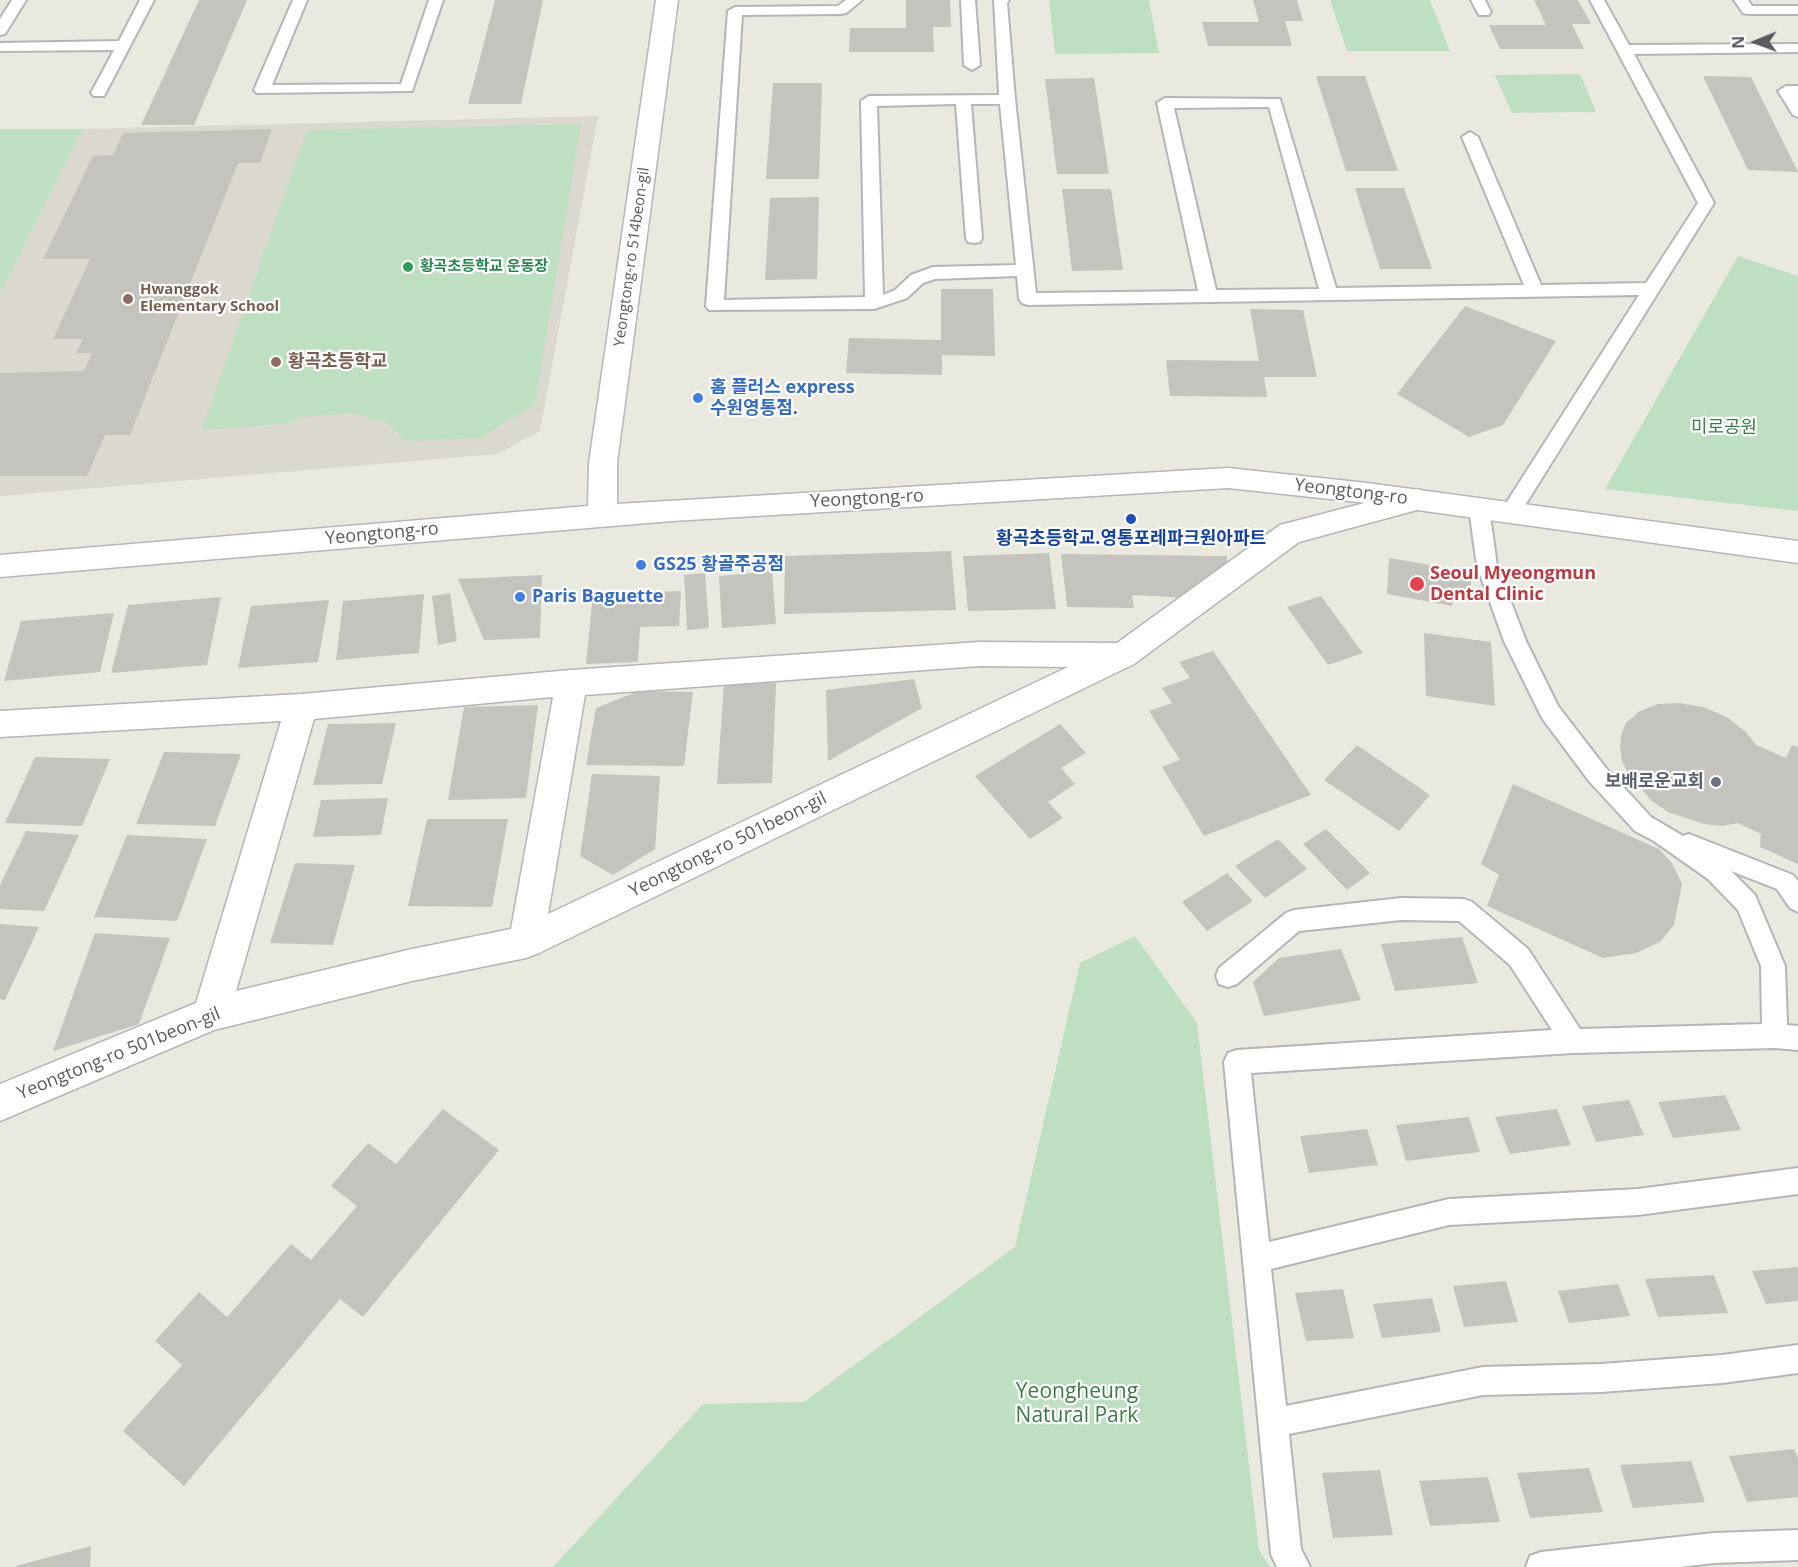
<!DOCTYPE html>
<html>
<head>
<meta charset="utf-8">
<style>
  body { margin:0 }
  #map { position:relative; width:1798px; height:1567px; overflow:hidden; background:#eae9e0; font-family:"Open Sans",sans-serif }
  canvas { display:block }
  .north { position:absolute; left:1726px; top:12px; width:60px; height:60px; -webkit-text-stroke:4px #fff; paint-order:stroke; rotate:269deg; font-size:16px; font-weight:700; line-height:24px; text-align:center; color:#595b5f }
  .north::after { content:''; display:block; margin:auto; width:21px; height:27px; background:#595b5f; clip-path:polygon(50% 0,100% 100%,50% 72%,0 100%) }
</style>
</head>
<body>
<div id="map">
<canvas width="1798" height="1567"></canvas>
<div class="north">N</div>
</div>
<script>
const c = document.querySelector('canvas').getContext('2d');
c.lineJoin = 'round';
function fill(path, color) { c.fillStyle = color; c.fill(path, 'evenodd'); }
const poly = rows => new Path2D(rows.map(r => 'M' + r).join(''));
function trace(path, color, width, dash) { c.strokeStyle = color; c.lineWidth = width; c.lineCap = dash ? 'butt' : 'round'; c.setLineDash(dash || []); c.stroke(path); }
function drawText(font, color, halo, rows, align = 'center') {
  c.font = font + ' "Open Sans","Noto Sans KR",sans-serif'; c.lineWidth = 4.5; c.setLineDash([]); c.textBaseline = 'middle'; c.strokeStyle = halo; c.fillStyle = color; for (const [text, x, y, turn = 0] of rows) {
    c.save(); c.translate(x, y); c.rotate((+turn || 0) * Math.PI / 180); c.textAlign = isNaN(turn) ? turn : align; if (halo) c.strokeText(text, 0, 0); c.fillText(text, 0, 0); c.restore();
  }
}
fill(poly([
  [598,116,540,431,497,454,0,496,0,294,83,129]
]), '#dad8cf');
fill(poly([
  [1049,0,1149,0,1159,53,1055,54],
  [1330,0,1430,0,1450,51,1347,51],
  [1580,74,1596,112,1512,113,1495,75],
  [581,124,535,404,480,438,407,441,387,423,353,413,303,417,285,424,202,430,307,130],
  [0,129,83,129,0,294],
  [1738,256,1798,276,1798,511,1605,489],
  [1135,936,1197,1023,1259,1550,1270,1567,553,1567,703,1404,804,1402,1015,1247,1080,963]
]), '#bfdfc3');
fill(poly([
  [199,0,247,0,194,125,141,125],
  [495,0,543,0,521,104,468,104],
  [906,0,950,0,951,27,933,27,934,52,849,52,850,28,906,28],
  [1253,0,1297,0,1303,21,1285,21,1292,46,1208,46,1202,22,1259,22],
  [1534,0,1578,0,1591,24,1572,24,1584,49,1500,49,1489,25,1546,25],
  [1316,76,1365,76,1398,171,1346,171],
  [1703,76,1751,77,1798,172,1748,170],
  [1094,78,1109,174,1057,174,1045,79],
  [773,83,822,83,819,179,766,179],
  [272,129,260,163,238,163,130,435,105,435,87,476,0,476,0,373,84,371,92,353,76,353,83,339,53,339,90,259,43,259,93,156,113,155,123,133],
  [1355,188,1404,188,1432,269,1380,269],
  [1062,189,1111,189,1123,270,1072,271],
  [819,197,817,279,765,280,770,198],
  [941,289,993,289,995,356,942,355,942,375,846,373,849,338,941,340],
  [1465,306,1556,341,1503,425,1469,437,1397,394],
  [1250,309,1303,310,1317,377,1264,377,1267,397,1170,396,1166,360,1259,361],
  [951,551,956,610,784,614,785,556],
  [1049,553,1056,609,968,611,963,556],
  [1061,554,1227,556,1227,578,1189,598,1132,595,1134,608,1067,607],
  [1389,558,1471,572,1471,596,1454,593,1452,606,1387,594],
  [772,571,776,624,722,628,719,576],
  [705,573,709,628,687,630,684,575],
  [542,575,540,638,484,640,458,579],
  [681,591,679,626,640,627,638,662,586,664,593,594],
  [450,593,457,641,438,645,432,596],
  [424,594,419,653,336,660,343,601],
  [1321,596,1363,653,1328,665,1287,607],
  [221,597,207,665,111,673,128,605],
  [329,600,318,662,238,668,251,606],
  [114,613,100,672,4,681,21,621],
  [1424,633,1491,642,1495,706,1426,696],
  [1213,651,1311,795,1204,836,1162,767,1180,760,1149,711,1172,703,1162,688,1190,678,1179,662],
  [914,679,922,708,828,761,826,690],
  [776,683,772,783,717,784,724,684],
  [639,691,693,692,684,766,586,765,596,708],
  [1680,703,1703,707,1727,717,1746,732,1756,745,1786,758,1792,745,1798,747,1798,864,1760,847,1761,834,1738,823,1722,826,1704,824,1668,812,1652,801,1629,775,1622,761,1620,748,1621,735,1626,723,1640,711,1658,704],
  [538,705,526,798,448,800,464,707],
  [396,723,382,784,313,785,328,724],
  [1060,724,1086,753,1061,768,1075,784,1048,802,1063,818,1030,839,975,776],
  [1357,745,1430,795,1399,831,1324,780],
  [164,752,241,754,215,826,136,824],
  [35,757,110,759,82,826,5,823],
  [592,774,660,776,655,849,613,875,580,856],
  [1513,784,1659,849,1672,863,1682,884,1674,925,1660,942,1636,953,1603,958,1487,906,1499,875,1481,864],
  [388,798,381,835,313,837,321,800],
  [427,819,508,819,492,907,408,906],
  [1326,829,1370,873,1347,890,1303,844],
  [26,831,79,835,44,911,0,909,0,885],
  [127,835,207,839,177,921,94,917],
  [1278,839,1307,869,1265,898,1235,866],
  [295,863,355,865,333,945,270,943],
  [1227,873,1253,901,1207,931,1182,902],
  [0,924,39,927,5,1000,0,999],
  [95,933,170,938,139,1024,53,1051],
  [1462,937,1478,983,1395,991,1381,944],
  [1341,949,1361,1000,1264,1016,1253,982,1279,958],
  [1725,1095,1741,1130,1673,1138,1658,1102],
  [1629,1100,1644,1135,1596,1142,1582,1106],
  [443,1109,499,1150,363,1317,340,1299,184,1486,123,1431,182,1365,155,1341,199,1292,227,1317,291,1244,311,1260,357,1206,331,1186,368,1143,396,1164],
  [1557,1109,1571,1145,1510,1154,1495,1117],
  [1469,1117,1480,1152,1406,1161,1396,1125],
  [1367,1129,1378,1165,1309,1173,1300,1136],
  [1798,1267,1798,1301,1766,1304,1752,1271],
  [1714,1275,1728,1313,1658,1317,1645,1279],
  [1506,1281,1518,1322,1464,1327,1453,1286],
  [1618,1284,1630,1316,1569,1323,1558,1291],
  [1343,1289,1354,1338,1306,1341,1295,1293],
  [1432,1298,1441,1332,1382,1338,1373,1304],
  [1794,1449,1798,1458,1798,1497,1747,1502,1729,1456],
  [1691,1461,1705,1502,1633,1508,1620,1465],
  [1589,1468,1603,1512,1530,1518,1517,1473],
  [1380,1470,1393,1535,1333,1538,1322,1473],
  [1488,1477,1500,1522,1430,1526,1419,1481],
  [91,1546,90,1567,16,1567,16,1566]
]), '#c5c3bd');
const lane = poly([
  [12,0,26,0,5,34,0,35,0,19,12,0],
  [140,0,154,0,104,96,94,96,91,93,114,50,0,51,0,43,119,41,140,0],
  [293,0,307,0,272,85,401,84,429,0,443,0,412,91,257,93,254,90,293,0],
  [846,0,862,0,846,13,841,14,742,15,724,300,865,297,861,101,869,96,999,95,994,0,1009,0,1007,3,1015,99,1036,293,1198,291,1157,103,1165,98,1280,99,1336,288,1524,285,1462,137,1470,132,1478,137,1541,285,1646,283,1698,203,1590,0,1604,0,1629,45,1798,44,1798,52,1634,54,1714,203,1517,518,1510,520,1503,518,1500,513,1503,508,1639,295,1028,305,1022,303,1019,299,1017,276,935,279,923,283,907,298,874,309,709,310,706,306,728,11,735,7,838,6,846,0],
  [956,104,966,238,968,242,974,243,980,242,982,238,971,104,1000,104,1016,265,933,267,911,275,895,290,883,295,877,106,956,104],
  [1269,107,1319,289,1216,290,1174,108,1269,107],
  [961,0,975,0,980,65,972,70,964,65,961,0],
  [1471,0,1485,0,1491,12,1489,15,1479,15,1471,0],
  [1734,0,1748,0,1752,6,1798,6,1798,14,1748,14,1743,13,1734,0],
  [1786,86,1798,86,1798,117,1793,115,1778,91,1786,86],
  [1479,501,1486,503,1489,508,1497,566,1526,641,1558,706,1605,767,1651,817,1683,836,1689,834,1793,875,1798,881,1798,912,1790,908,1777,889,1731,871,1755,895,1785,966,1787,1025,1798,1026,1798,1050,1775,1048,1573,1053,1251,1073,1269,1242,1449,1199,1638,1189,1798,1168,1798,1194,1638,1215,1449,1225,1271,1269,1286,1406,1483,1367,1601,1364,1722,1355,1798,1345,1798,1373,1722,1383,1601,1392,1483,1395,1289,1434,1301,1549,1310,1567,1277,1567,1271,1554,1224,1062,1228,1053,1237,1050,1552,1030,1510,965,1459,921,1401,920,1299,931,1237,984,1228,987,1219,984,1216,976,1219,968,1286,913,1294,910,1401,898,1464,899,1472,902,1528,949,1580,1029,1762,1024,1761,966,1738,910,1708,879,1654,841,1635,831,1589,781,1542,718,1504,641,1477,566,1469,508,1472,503,1479,501],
  [1798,1530,1798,1560,1714,1563,1680,1567,1526,1567,1530,1556,1541,1552,1714,1533,1798,1530]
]);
const street = poly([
  [1418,489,1428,493,1432,500,1428,507,1299,542,1134,664,539,953,526,958,412,981,214,1030,0,1121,0,1084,196,1003,281,721,0,737,0,711,301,694,571,670,979,642,1117,643,1280,525,1418,489],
  [979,666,1068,667,548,914,585,695,979,666],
  [553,697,511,929,412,949,236,991,314,719,553,697]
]);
const secondary = poly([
  [656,0,678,0,617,463,617,504,1228,468,1367,483,1798,541,1798,563,1367,503,1228,488,672,521,0,577,0,555,588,506,589,463,656,0]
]);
trace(lane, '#b3b5b9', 4);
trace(street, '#b3b5b9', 3);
trace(secondary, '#b4b6bb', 3);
fill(lane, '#fff');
fill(street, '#fff');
fill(secondary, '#fff');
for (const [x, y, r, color] of [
  [408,267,6,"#2e9e5b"],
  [128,299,6,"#8d6e63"],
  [276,362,6,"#8d6e63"],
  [698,398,6,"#3f7fe0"],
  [1131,519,6,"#1a4fb4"],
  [641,565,6,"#3f7fe0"],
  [1417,584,8,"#e0444e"],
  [520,597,6,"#3f7fe0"],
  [1716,782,6,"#6b7280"]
]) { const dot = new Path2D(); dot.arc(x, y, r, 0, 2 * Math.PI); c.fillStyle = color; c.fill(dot); trace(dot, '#fff', 2); }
drawText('15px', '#595b5f', '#fff', [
  ["Yeongtong-ro 514beon-gil",632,257,-82]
]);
drawText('bold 15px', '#27864d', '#fff', [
  ["황곡초등학교 운동장",420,267]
], 'left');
drawText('bold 15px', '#785e54', '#fff', [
  ["Hwanggok",140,290],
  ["Elementary School",140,307]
], 'left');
drawText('bold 18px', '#785e54', '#fff', [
  ["황곡초등학교",288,362]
], 'left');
drawText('bold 18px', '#366cbe', '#fff', [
  ["홈 플러스 express",710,388],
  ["수원영통점.",710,409],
  ["GS25 황골주공점",653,565],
  ["Paris Baguette",532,597]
], 'left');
drawText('18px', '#3d7a47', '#fff', [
  ["미로공원",1724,428]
]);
drawText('18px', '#595b5f', '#fff', [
  ["Yeongtong-ro",1351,492,7],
  ["Yeongtong-ro",867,499,-3],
  ["Yeongtong-ro",382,534,-5],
  ["Yeongtong-ro 501beon-gil",728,845,-26],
  ["Yeongtong-ro 501beon-gil",119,1054,-22]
]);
drawText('bold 18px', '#164399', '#fff', [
  ["황곡초등학교.영통포레파크원아파트",1131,539]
]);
drawText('bold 18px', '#be3a42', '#fff', [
  ["Seoul Myeongmun",1430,574],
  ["Dental Clinic",1430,595]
], 'left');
drawText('bold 18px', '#5b616d', '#fff', [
  ["보배로운교회",1704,782]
], 'right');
drawText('21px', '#3d7a47', '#fff', [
  ["Yeongheung",1077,1392],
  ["Natural Park",1077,1416]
]);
</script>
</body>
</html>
